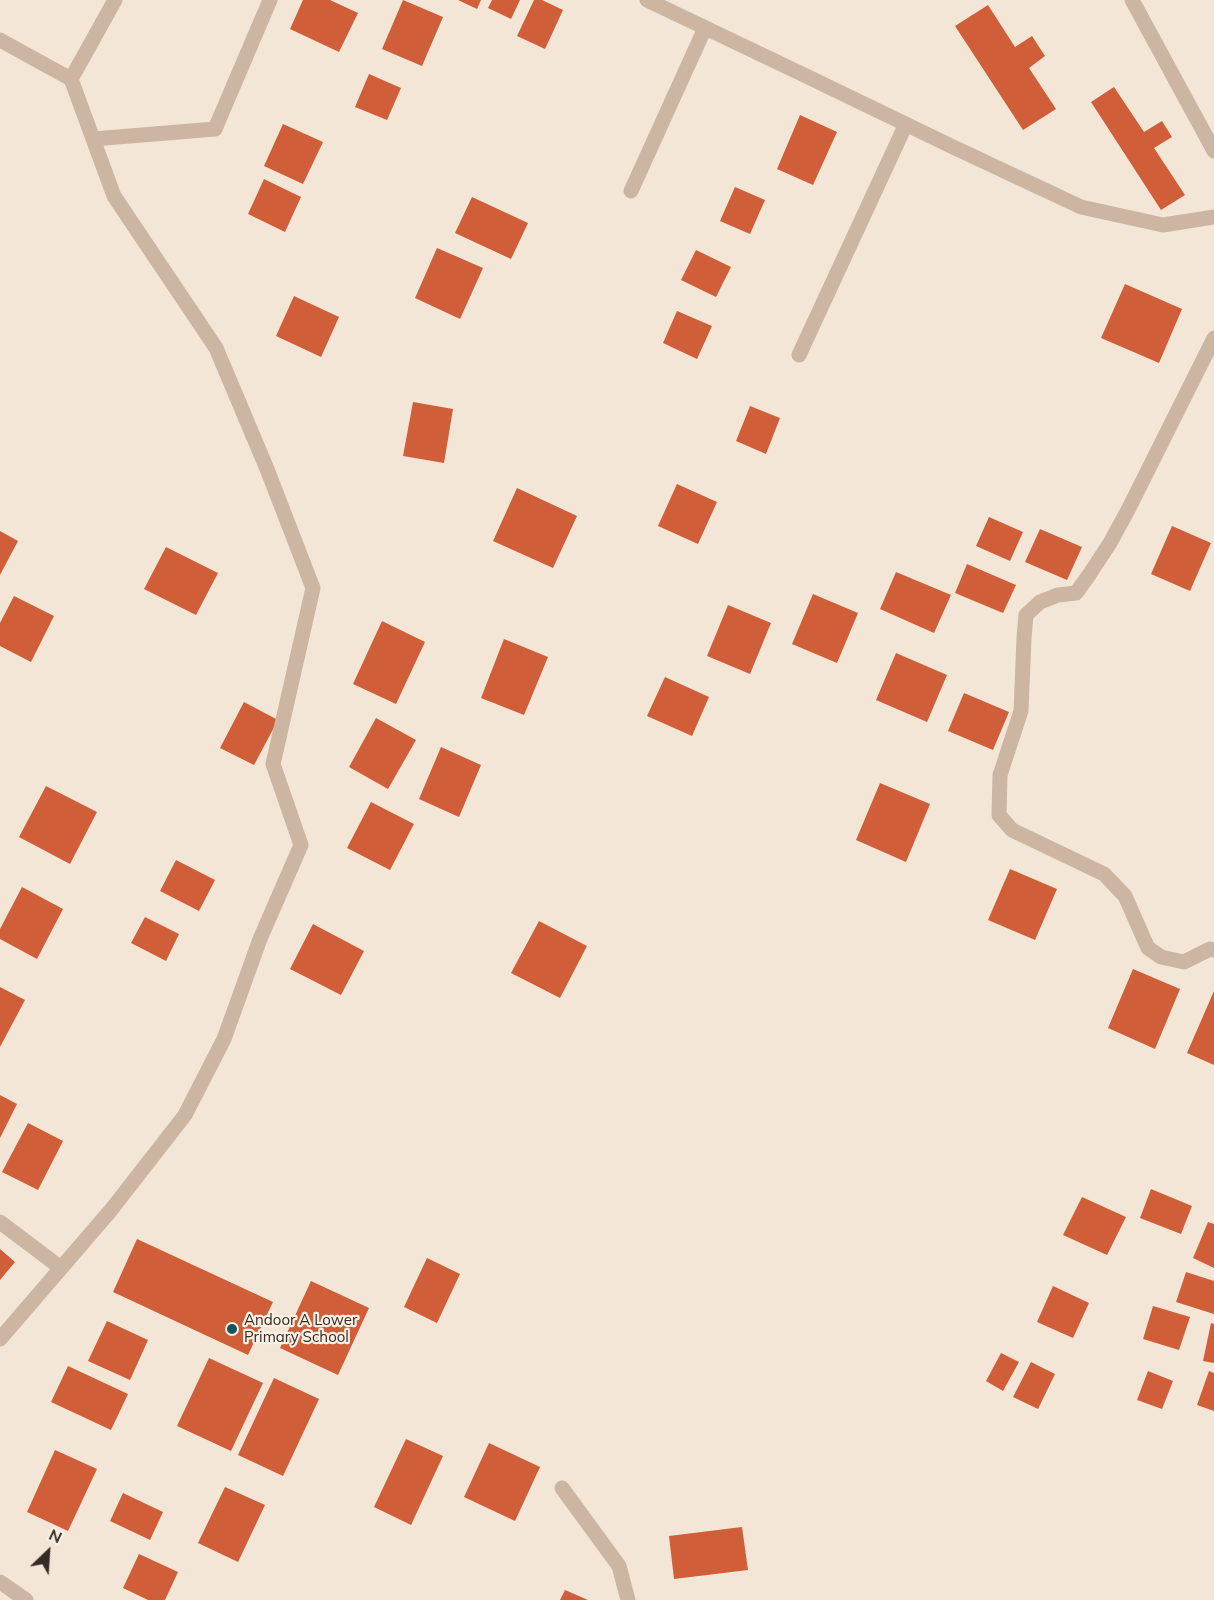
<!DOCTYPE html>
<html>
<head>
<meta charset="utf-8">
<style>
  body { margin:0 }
  #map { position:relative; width:1214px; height:1600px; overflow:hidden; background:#f3e6d7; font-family:Mulish,sans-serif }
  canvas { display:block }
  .north { position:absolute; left:18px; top:1522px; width:60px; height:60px; -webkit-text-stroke:4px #faf0e3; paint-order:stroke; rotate:25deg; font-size:16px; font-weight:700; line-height:24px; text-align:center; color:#362a25 }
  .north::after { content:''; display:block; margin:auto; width:21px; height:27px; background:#362a25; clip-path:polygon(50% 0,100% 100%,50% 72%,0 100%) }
</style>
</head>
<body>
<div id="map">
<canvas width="1214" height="1600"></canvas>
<div class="north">N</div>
</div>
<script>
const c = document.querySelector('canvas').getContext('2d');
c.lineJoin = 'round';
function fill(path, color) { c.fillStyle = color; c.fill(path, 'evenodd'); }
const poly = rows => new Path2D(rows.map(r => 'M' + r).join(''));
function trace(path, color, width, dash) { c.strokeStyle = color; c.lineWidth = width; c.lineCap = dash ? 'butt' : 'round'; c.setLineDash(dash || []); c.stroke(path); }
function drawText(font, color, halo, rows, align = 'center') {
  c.font = font + ' Mulish,sans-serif'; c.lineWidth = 4.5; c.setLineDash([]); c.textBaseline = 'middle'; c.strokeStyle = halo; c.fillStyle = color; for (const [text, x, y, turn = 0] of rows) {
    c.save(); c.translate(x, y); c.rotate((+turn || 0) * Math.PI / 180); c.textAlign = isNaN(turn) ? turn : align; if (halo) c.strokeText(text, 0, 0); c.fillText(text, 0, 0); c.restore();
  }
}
fill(poly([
  [303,0,330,0,358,13,339,52,290,29],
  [403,0,443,17,422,66,382,49],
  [458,0,481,0,477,9],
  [492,0,520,0,511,19,488,8],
  [534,0,542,0,563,10,545,49,517,36],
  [988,5,1015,47,1032,36,1045,56,1029,68,1056,109,1023,130,955,26],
  [369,74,401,88,387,120,355,107],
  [1114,87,1144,132,1162,121,1172,137,1154,148,1185,195,1161,210,1091,102],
  [800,115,837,132,813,185,777,169],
  [283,124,323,142,303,184,264,166],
  [264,179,301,197,285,232,248,214],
  [735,187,765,200,750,234,720,221],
  [472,197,528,223,511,259,455,233],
  [437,248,483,268,460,319,415,298],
  [696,250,731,267,716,297,681,280],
  [1125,284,1182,309,1159,363,1101,338],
  [294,296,339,317,321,357,276,336],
  [677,311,712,326,697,359,663,343],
  [413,402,453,409,444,463,403,456],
  [750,406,780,418,766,454,736,441],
  [677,484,717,502,698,544,658,526],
  [517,488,577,516,553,568,493,541],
  [989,517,1023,532,1010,561,976,546],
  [1172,526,1211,543,1190,591,1151,574],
  [1040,529,1082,547,1067,580,1025,562],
  [0,531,18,541,0,575],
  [166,547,218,573,196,615,144,589],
  [967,564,1016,585,1003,613,955,593],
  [896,572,951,595,934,633,880,609],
  [813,594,858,613,837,663,792,644],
  [14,596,54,616,31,662,0,646,0,623],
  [728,605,771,623,750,674,707,656],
  [382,621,425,642,396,704,353,684],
  [504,639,548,657,524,715,481,698],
  [896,653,947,675,927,722,876,700],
  [665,677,709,697,692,736,647,716],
  [964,693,1009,712,993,750,948,731],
  [244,702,278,720,254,765,220,748],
  [376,718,416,740,388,789,349,767],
  [441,747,481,765,459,817,419,799],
  [880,783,930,804,906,862,856,840],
  [46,786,97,812,70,864,19,837],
  [371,802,414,824,390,870,347,848],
  [176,860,215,880,199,911,160,891],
  [1010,869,1057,889,1035,940,988,920],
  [22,887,63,909,37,959,0,939,0,929],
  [145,917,179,934,166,961,131,943],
  [539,921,587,946,560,998,511,973],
  [313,924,364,951,341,995,290,969],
  [1133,969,1180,989,1155,1049,1108,1028],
  [0,987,25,1000,0,1047],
  [1214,991,1214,1065,1187,1053],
  [0,1095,17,1104,0,1138],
  [28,1123,63,1141,38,1190,2,1172],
  [1151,1189,1192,1206,1181,1234,1140,1218],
  [1082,1197,1126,1217,1107,1255,1063,1235],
  [1208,1222,1214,1224,1214,1268,1193,1258],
  [137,1239,273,1302,248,1355,113,1292],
  [0,1249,15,1262,0,1280],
  [427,1258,460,1274,437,1323,404,1307],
  [1186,1272,1214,1281,1214,1314,1176,1302],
  [311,1281,369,1308,338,1375,280,1348],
  [1053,1286,1089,1303,1073,1338,1037,1322],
  [1153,1306,1190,1317,1179,1350,1143,1339],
  [107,1321,148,1340,130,1380,88,1361],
  [1211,1323,1214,1324,1214,1363,1203,1361],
  [1001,1353,1019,1362,1003,1391,986,1381],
  [209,1358,263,1383,231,1451,177,1426],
  [1031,1362,1055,1374,1038,1409,1013,1397],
  [68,1366,128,1394,111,1430,51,1402],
  [1148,1371,1173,1381,1162,1409,1137,1400],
  [1209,1371,1214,1373,1214,1411,1197,1405],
  [274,1378,319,1399,283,1476,238,1455],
  [406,1439,443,1456,411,1525,374,1507],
  [489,1443,540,1467,515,1521,464,1497],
  [55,1450,97,1469,68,1531,27,1512],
  [225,1487,265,1505,238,1562,198,1543],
  [123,1493,163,1512,150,1540,110,1521],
  [742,1527,748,1570,674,1579,669,1536],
  [139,1554,178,1572,165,1600,148,1600,123,1588],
  [565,1590,588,1600,560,1600]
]), '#d05e38');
trace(poly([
  [647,0,802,74,951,146,1081,207,1163,225,1214,217],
  [1132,0,1214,151],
  [0,40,71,79],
  [93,139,215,129,270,0],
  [631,191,705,28],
  [1214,338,1129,508,1110,543,1089,575,1076,593,1058,595,1040,602,1026,615,1024,638,1021,711,1000,775,999,815,1012,830,1104,874,1125,896,1148,948,1161,957,1184,962,1210,949,1214,950],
  [799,355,906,124],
  [0,1222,61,1268],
  [0,1339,111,1210,185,1115,224,1039,260,939,301,845,273,764,313,588,267,469,216,348,114,196,71,79,115,0],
  [562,1488,619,1566,628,1600],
  [0,1582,26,1600]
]), '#ccb6a2', 15);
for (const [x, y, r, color] of [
  [232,1329,6,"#17555a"]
]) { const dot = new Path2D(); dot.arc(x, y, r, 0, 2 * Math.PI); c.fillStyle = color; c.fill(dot); trace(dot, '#faf0e3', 2); }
drawText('15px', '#362a25', '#faf0e3', [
  ["Andoor A Lower",244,1320],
  ["Primary School",244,1337]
], 'left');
</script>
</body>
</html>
